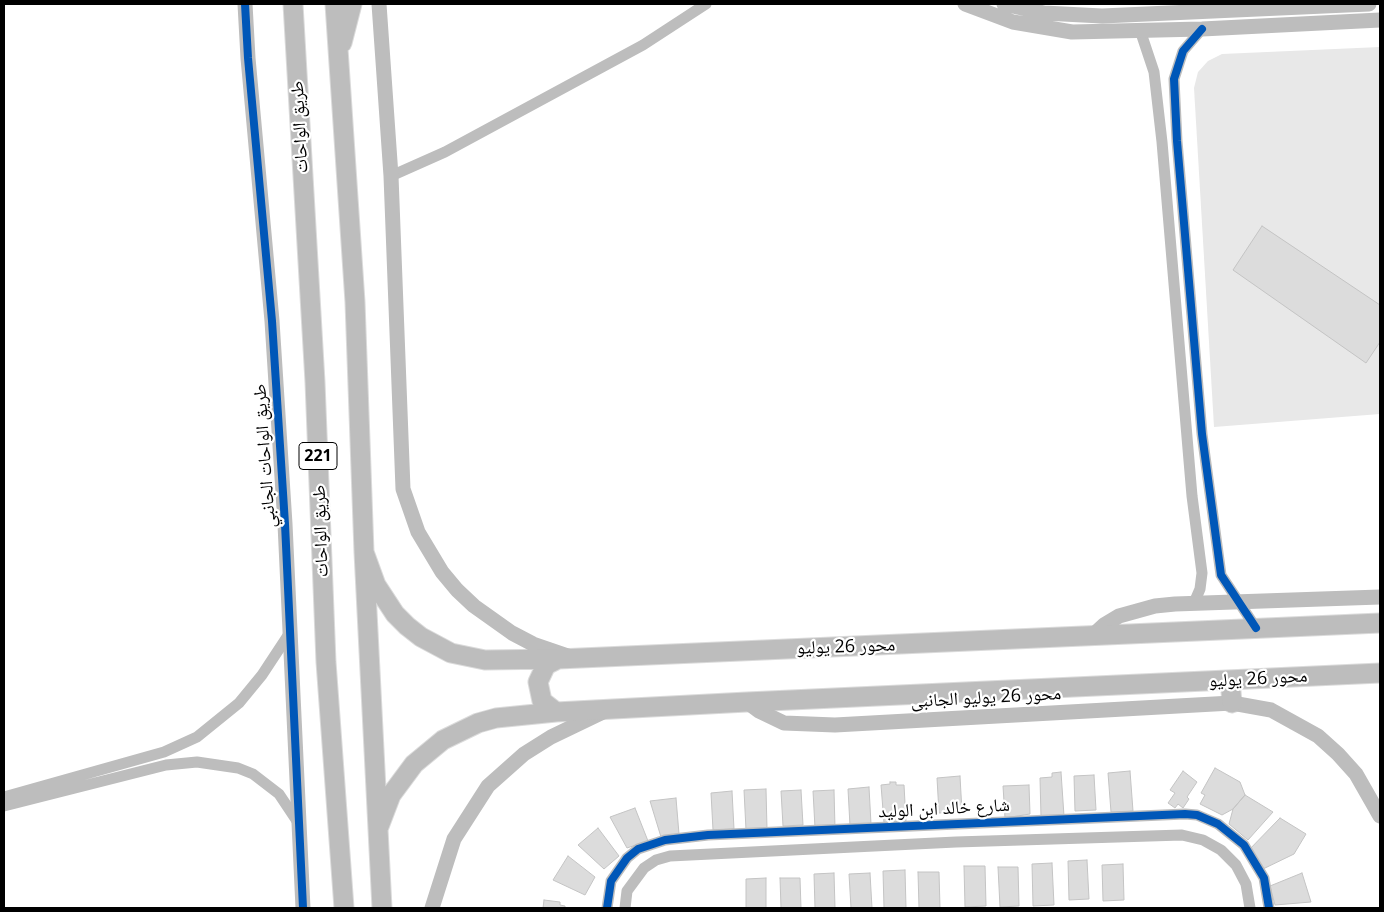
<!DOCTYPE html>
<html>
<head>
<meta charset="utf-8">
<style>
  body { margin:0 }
  #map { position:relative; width:1384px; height:912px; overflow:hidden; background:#fff; font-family:"Open Sans",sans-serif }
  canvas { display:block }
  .frame { position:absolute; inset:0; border:5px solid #000; pointer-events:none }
</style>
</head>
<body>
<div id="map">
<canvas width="1384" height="912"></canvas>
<div class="frame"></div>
</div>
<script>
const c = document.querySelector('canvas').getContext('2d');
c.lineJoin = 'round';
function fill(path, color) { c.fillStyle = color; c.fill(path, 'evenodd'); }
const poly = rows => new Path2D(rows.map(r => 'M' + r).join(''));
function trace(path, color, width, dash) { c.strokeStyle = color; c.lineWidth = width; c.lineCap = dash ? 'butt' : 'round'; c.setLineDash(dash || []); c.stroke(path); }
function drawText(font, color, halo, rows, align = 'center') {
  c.font = font + ' "Open Sans","Noto Naskh Arabic",sans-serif'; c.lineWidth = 4.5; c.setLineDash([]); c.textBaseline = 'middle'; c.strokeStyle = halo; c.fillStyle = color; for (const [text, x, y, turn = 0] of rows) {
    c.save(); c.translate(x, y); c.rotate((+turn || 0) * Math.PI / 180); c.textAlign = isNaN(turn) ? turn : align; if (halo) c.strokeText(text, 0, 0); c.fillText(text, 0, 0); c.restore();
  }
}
fill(poly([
  [1380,47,1380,414,1214,427,1194,88,1198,72,1208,61,1222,54]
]), '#e8e8e8');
const building = poly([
  [1262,226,1380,305,1380,342,1366,363,1233,270,1262,226],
  [1215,768,1240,782,1245,795,1233,809,1222,815,1200,804,1205,795,1201,793,1215,768],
  [1130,771,1133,811,1111,812,1108,773,1130,771],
  [1183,771,1197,782,1187,797,1189,799,1183,808,1178,804,1175,808,1168,803,1175,793,1170,790,1183,771],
  [1061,772,1064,816,1041,817,1040,778,1052,777,1052,773,1061,772],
  [1094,775,1096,810,1075,811,1074,776,1094,775],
  [960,776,962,812,939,813,937,778,960,776],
  [890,782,896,782,896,785,904,785,906,821,884,823,881,785,890,784,890,782],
  [1029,785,1030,814,1005,818,1003,786,1029,785],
  [869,787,871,824,850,826,848,789,869,787],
  [766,789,767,829,746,830,744,790,766,789],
  [801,790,803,825,783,826,781,791,801,790],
  [834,790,835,828,815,828,813,791,834,790],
  [732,791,734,829,713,830,711,793,732,791],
  [1245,795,1273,812,1248,840,1229,824,1233,809,1245,795],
  [676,798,679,834,661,837,650,801,676,798],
  [635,808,648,841,627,848,610,817,635,808],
  [1280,818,1306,834,1294,854,1263,869,1246,853,1280,818],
  [598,828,619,856,604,869,578,845,598,828],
  [568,856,595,877,585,895,553,880,568,856],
  [1087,860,1089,899,1069,900,1068,861,1087,860],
  [1052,863,1054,905,1033,906,1032,864,1052,863],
  [1123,864,1124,900,1103,901,1102,865,1123,864],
  [964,866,985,866,986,906,965,907,964,866],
  [998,867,1018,867,1019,906,1000,907,998,867],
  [905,870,906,908,884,908,883,871,905,870],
  [918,872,939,872,940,908,919,908,918,872],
  [834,873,835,908,815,908,814,874,834,873],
  [870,873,872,908,851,908,849,874,870,873],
  [1302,873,1311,902,1275,905,1270,886,1302,873],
  [766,878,766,908,746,908,746,879,766,878],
  [780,878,800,878,801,908,781,908,780,878],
  [544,900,560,902,560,905,565,906,565,908,543,908,544,900]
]);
fill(building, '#dcdcdc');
trace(building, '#c4c4c4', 1);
const trunk = poly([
  [293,4,315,382,326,662,344,908],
  [335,4,355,302,364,552,382,908],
  [342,43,352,4],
  [364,552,376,585,395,614,407,626,421,637,451,653,485,660,558,659,1380,623],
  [1230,680,1232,703],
  [556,712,542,701,538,682,546,665,558,659],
  [378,829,391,795,414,764,443,740,478,723,496,718,556,712,747,702,1380,673]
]);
trace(trunk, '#dbdbdb', 21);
trace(poly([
  [1202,29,1183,51,1174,79,1177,141,1202,434,1221,575,1256,628],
  [1140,30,1154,72,1162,142,1192,496,1202,573,1200,589,1194,603],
  [391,176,445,152,643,45,706,4],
  [4,797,164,752,197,737,239,703,262,675,289,634],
  [4,806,166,765,197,762,238,768,253,774,279,794,299,824],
  [607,908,611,881,627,858,638,849,665,840,708,835,1185,814,1197,815,1218,824,1244,845,1264,878,1269,908],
  [625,908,627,891,644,868,656,860,670,856,956,842,1182,835,1203,840,1221,850,1236,865,1246,884,1250,908]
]), '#bdbdbd', 11);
trace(poly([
  [245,4,248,58,272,321,285,524,303,908],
  [379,4,391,176,403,489,418,532,442,572,457,590,474,606,512,633,533,644,568,656],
  [965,4,1013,22,1072,32,1202,29,1380,20],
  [1004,4,1044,13,1102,16,1369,4],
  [1091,637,1104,625,1119,616,1155,606,1175,604,1380,597],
  [747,702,759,711,784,723,835,725,1232,703,1271,710,1318,736,1338,754,1356,774,1380,816],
  [432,908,454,839,488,786,524,754,551,737,603,712]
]), '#bdbdbd', 15);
trace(trunk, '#bdbdbd', 19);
trace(poly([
  [245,4,248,58,272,321,285,524,303,908],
  [1202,29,1183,51,1174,79,1177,141,1202,434,1221,575,1256,628],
  [607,908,611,881,627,858,638,849,665,840,708,835,1185,814,1197,815,1218,824,1244,845,1264,878,1269,908]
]), '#0057b8', 8);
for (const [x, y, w] of [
  [318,456,38]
]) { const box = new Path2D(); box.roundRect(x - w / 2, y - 13.5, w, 27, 4); c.fillStyle = '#fff'; c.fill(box); trace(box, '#000', 1); }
drawText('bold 16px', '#000', null, [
  ["221",318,456]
]);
drawText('18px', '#000', '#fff', [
  ["طريق الواحات",300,127,-93],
  ["طريق الواحات الجانبي",265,456,-94],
  ["طريق الواحات",321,531,-92],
  ["محور 26 يوليو",846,647,-2],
  ["محور 26 يوليو",1258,679,-3],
  ["محور 26 يوليو الجانبى",986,698,-3],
  ["شارع خالد ابن الوليد",944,809,-3]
]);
</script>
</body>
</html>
